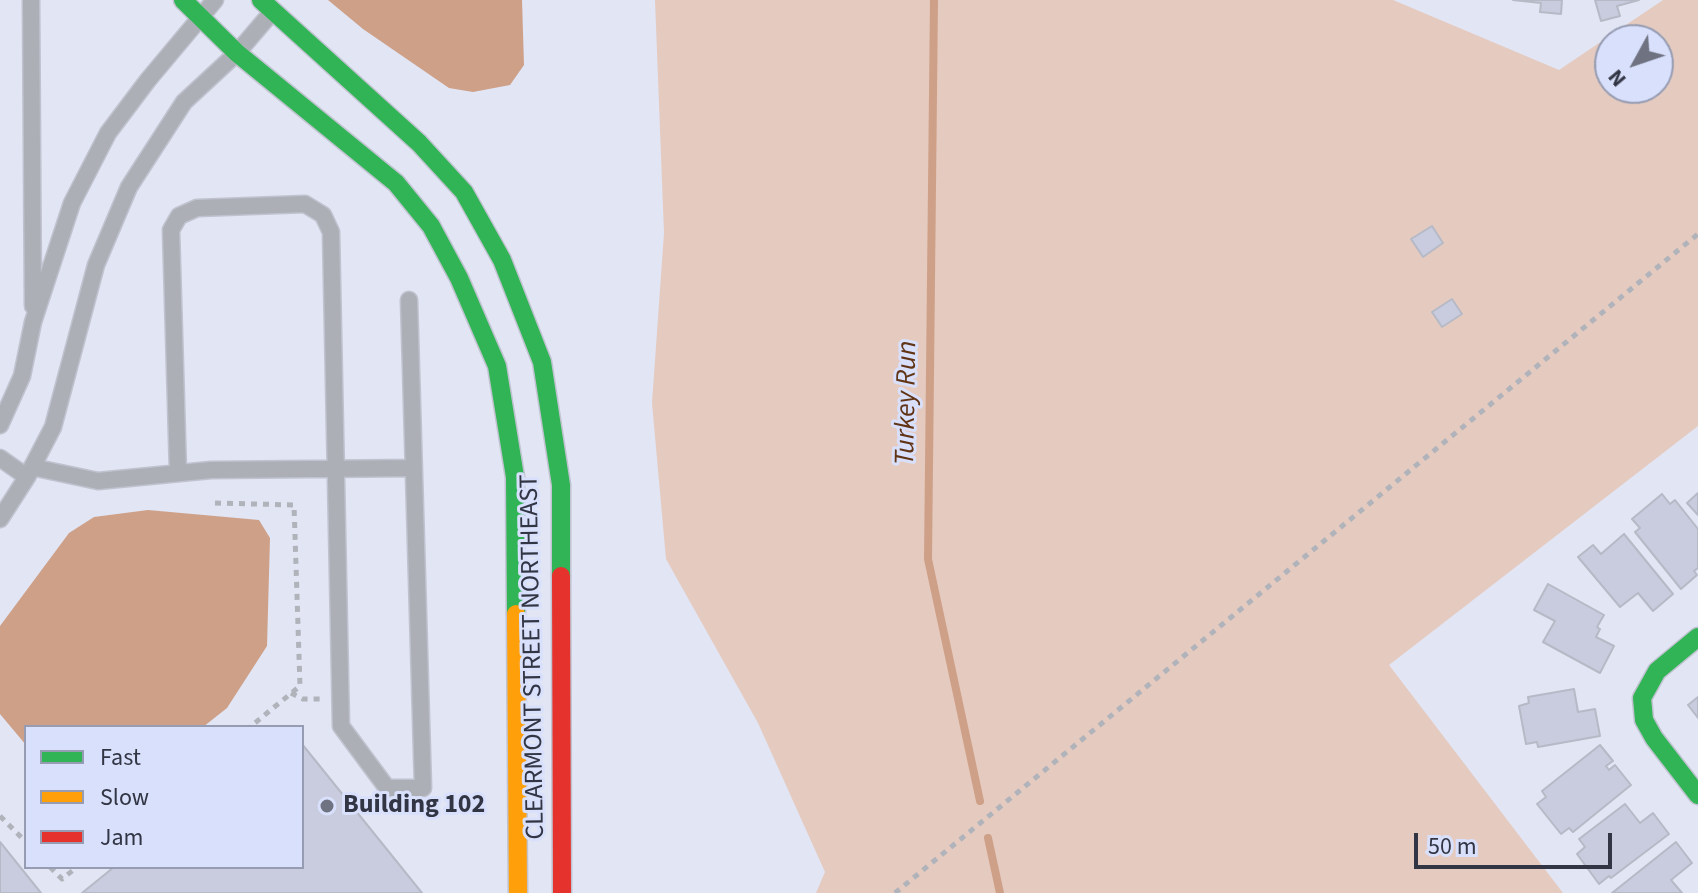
<!DOCTYPE html>
<html>
<head>
<meta charset="utf-8">
<style>
  body { margin:0 }
  #map { position:relative; width:1698px; height:893px; overflow:hidden; background:#e1e5f4; font-family:"Source Sans 3",sans-serif }
  canvas { display:block }
  .legend { position:absolute; left:24px; top:725px; width:280px; height:144px; box-sizing:border-box; background:#d9e0fc; border:2px solid #969cb2; margin:0; padding:10px 14px; list-style:none; font-size:24px; color:#323543 }
  .legend li { display:flex; align-items:center; gap:16px; height:40px }
  .legend b { width:40px; border:2px solid #969cb2 }
  .north { position:absolute; left:1594px; top:24px; width:80px; height:80px; box-sizing:border-box; background:#d9e0fc; border:2px solid #969cb2; border-radius:50%; rotate:230deg; font-size:22px; font-weight:700; line-height:32px; text-align:center; color:#323543 }
  .north::after { content:''; display:block; margin:auto; width:28px; height:36px; background:#6f7381; clip-path:polygon(50% 0,100% 100%,50% 72%,0 100%) }
  .scale { position:absolute; left:1414px; top:833px; width:198px; height:36px; box-sizing:border-box; border:4px solid #323543; border-top:0; padding-left:10px; font-size:24px; line-height:28px; white-space:nowrap; color:#323543; -webkit-text-stroke:6px #d9e0fc; paint-order:stroke }
</style>
</head>
<body>
<div id="map">
<canvas width="1698" height="893"></canvas>
<ul class="legend">
<li><b style="height:10px;background:#30b455"></b>Fast</li>
<li><b style="height:10px;background:#ff9f0a"></b>Slow</li>
<li><b style="height:10px;background:#e5322d"></b>Jam</li>
</ul>
<div class="north">N</div>
<div class="scale">50 m</div>
</div>
<script>
const c = document.querySelector('canvas').getContext('2d');
c.lineJoin = 'round';
function fill(path, color) { c.fillStyle = color; c.fill(path, 'evenodd'); }
const poly = rows => new Path2D(rows.map(r => 'M' + r).join(''));
function trace(path, color, width, dash) { c.strokeStyle = color; c.lineWidth = width; c.lineCap = dash ? 'butt' : 'round'; c.setLineDash(dash || []); c.stroke(path); }
function drawText(font, color, halo, rows, align = 'center') {
  c.font = font + ' "Source Sans 3",sans-serif'; c.lineWidth = 6; c.setLineDash([]); c.textBaseline = 'middle'; c.strokeStyle = halo; c.fillStyle = color; for (const [text, x, y, turn = 0] of rows) {
    c.save(); c.translate(x, y); c.rotate((+turn || 0) * Math.PI / 180); c.textAlign = isNaN(turn) ? turn : align; if (halo) c.strokeText(text, 0, 0); c.fillText(text, 0, 0); c.restore();
  }
}
fill(poly([
  [655,0,1393,0,1559,70,1663,0,1698,0,1698,426,1389,665,1563,893,816,893,825,872,758,723,666,559,652,403,664,233],
  [1610,40,1658,40,1658,88,1610,88]
]), '#e5cabf');
fill(poly([
  [328,0,522,0,524,65,510,85,473,92,449,88,363,29],
  [148,510,259,520,270,538,267,646,227,708,203,727,26,727,26,745,0,714,0,626,69,533,94,517]
]), '#cea088');
trace(poly([
  [934,0,928,559,980,801],
  [988,838,1000,893]
]), '#cea088', 8);
const building = poly([
  [1513,0,1562,0,1561,14,1540,12,1541,3,1513,0],
  [1595,0,1639,0,1617,6,1620,16,1601,21,1595,0],
  [1432,226,1443,243,1423,257,1411,239,1432,226],
  [1452,299,1462,314,1442,327,1432,312,1452,299],
  [1698,493,1698,515,1687,503,1698,493],
  [1662,494,1670,504,1675,500,1698,529,1698,568,1694,571,1697,575,1681,589,1635,532,1640,528,1632,519,1662,494],
  [1624,534,1673,594,1653,611,1638,593,1620,607,1578,557,1593,545,1601,554,1624,534],
  [1548,584,1604,615,1597,627,1600,629,1596,637,1614,646,1600,673,1543,642,1555,621,1534,610,1548,584],
  [1574,689,1578,712,1595,709,1600,736,1538,747,1537,742,1526,744,1519,706,1529,703,1528,697,1574,689],
  [1698,697,1698,718,1688,705,1698,697],
  [302,744,422,893,82,893,114,867,302,867,302,744],
  [1600,745,1613,761,1606,766,1609,770,1615,765,1631,785,1573,832,1569,828,1561,834,1537,804,1546,797,1542,791,1600,745],
  [1625,804,1640,823,1653,813,1669,834,1611,878,1609,876,1599,884,1577,854,1585,847,1579,839,1625,804],
  [0,842,41,893,0,893,0,842],
  [1676,842,1692,863,1671,880,1682,893,1612,893,1676,842]
]);
fill(building, '#c8ccde');
trace(building, '#b6bac6', 2);
const lane = poly([
  [31,0,33,306],
  [0,425,22,376,33,322,72,203,108,133,148,80,215,0],
  [0,458,27,477],
  [32,467,98,481,211,470,414,468],
  [178,472,171,230,179,216,197,208,305,204,323,215,331,232,341,726,387,788,423,788,409,300],
  [0,519,27,477,53,427,96,265,129,187,184,102,237,53,272,12]
]);
const fast = poly([
  [183,0,237,53,396,183,431,226,459,278,497,366,515,477,516,614],
  [261,0,419,143,464,192,502,260,542,362,561,485,561,576],
  [1698,637,1657,671,1642,698,1644,720,1654,738,1698,795]
]);
const slow = poly([
  [516,614,518,893]
]);
const jam = poly([
  [561,576,562,893]
]);
trace(lane, '#c0c3cf', 19);
trace(fast, '#c0c3cf', 21);
trace(slow, '#c0c3cf', 21);
trace(jam, '#c0c3cf', 21);
trace(poly([
  [215,503,294,505,300,686,250,727],
  [291,693,303,699,320,699],
  [0,816,26,842],
  [50,867,62,879,77,867],
  [895,893,1698,234]
]), '#b1b3bb', 5, [6, 6]);
trace(lane, '#adafb6', 16);
trace(fast, '#30b455', 18);
trace(slow, '#ff9f0a', 18);
trace(jam, '#e5322d', 18);
for (const [x, y, r, color] of [
  [327,806,8,"#6f7381"]
]) { const dot = new Path2D(); dot.arc(x, y, r, 0, 2 * Math.PI); c.fillStyle = color; c.fill(dot); trace(dot, '#d9e0fc', 3); }
drawText('26px', '#323543', '#d9e0fc', [
  ["CLEARMONT STREET NORTHEAST",534,657,-91]
]);
drawText('bold 26px', '#323543', '#d9e0fc', [
  ["Building 102",343,806]
], 'left');
drawText('italic 28px', '#613416', '#d9e0fc', [
  ["Turkey Run",908,403,-89]
]);
</script>
</body>
</html>
